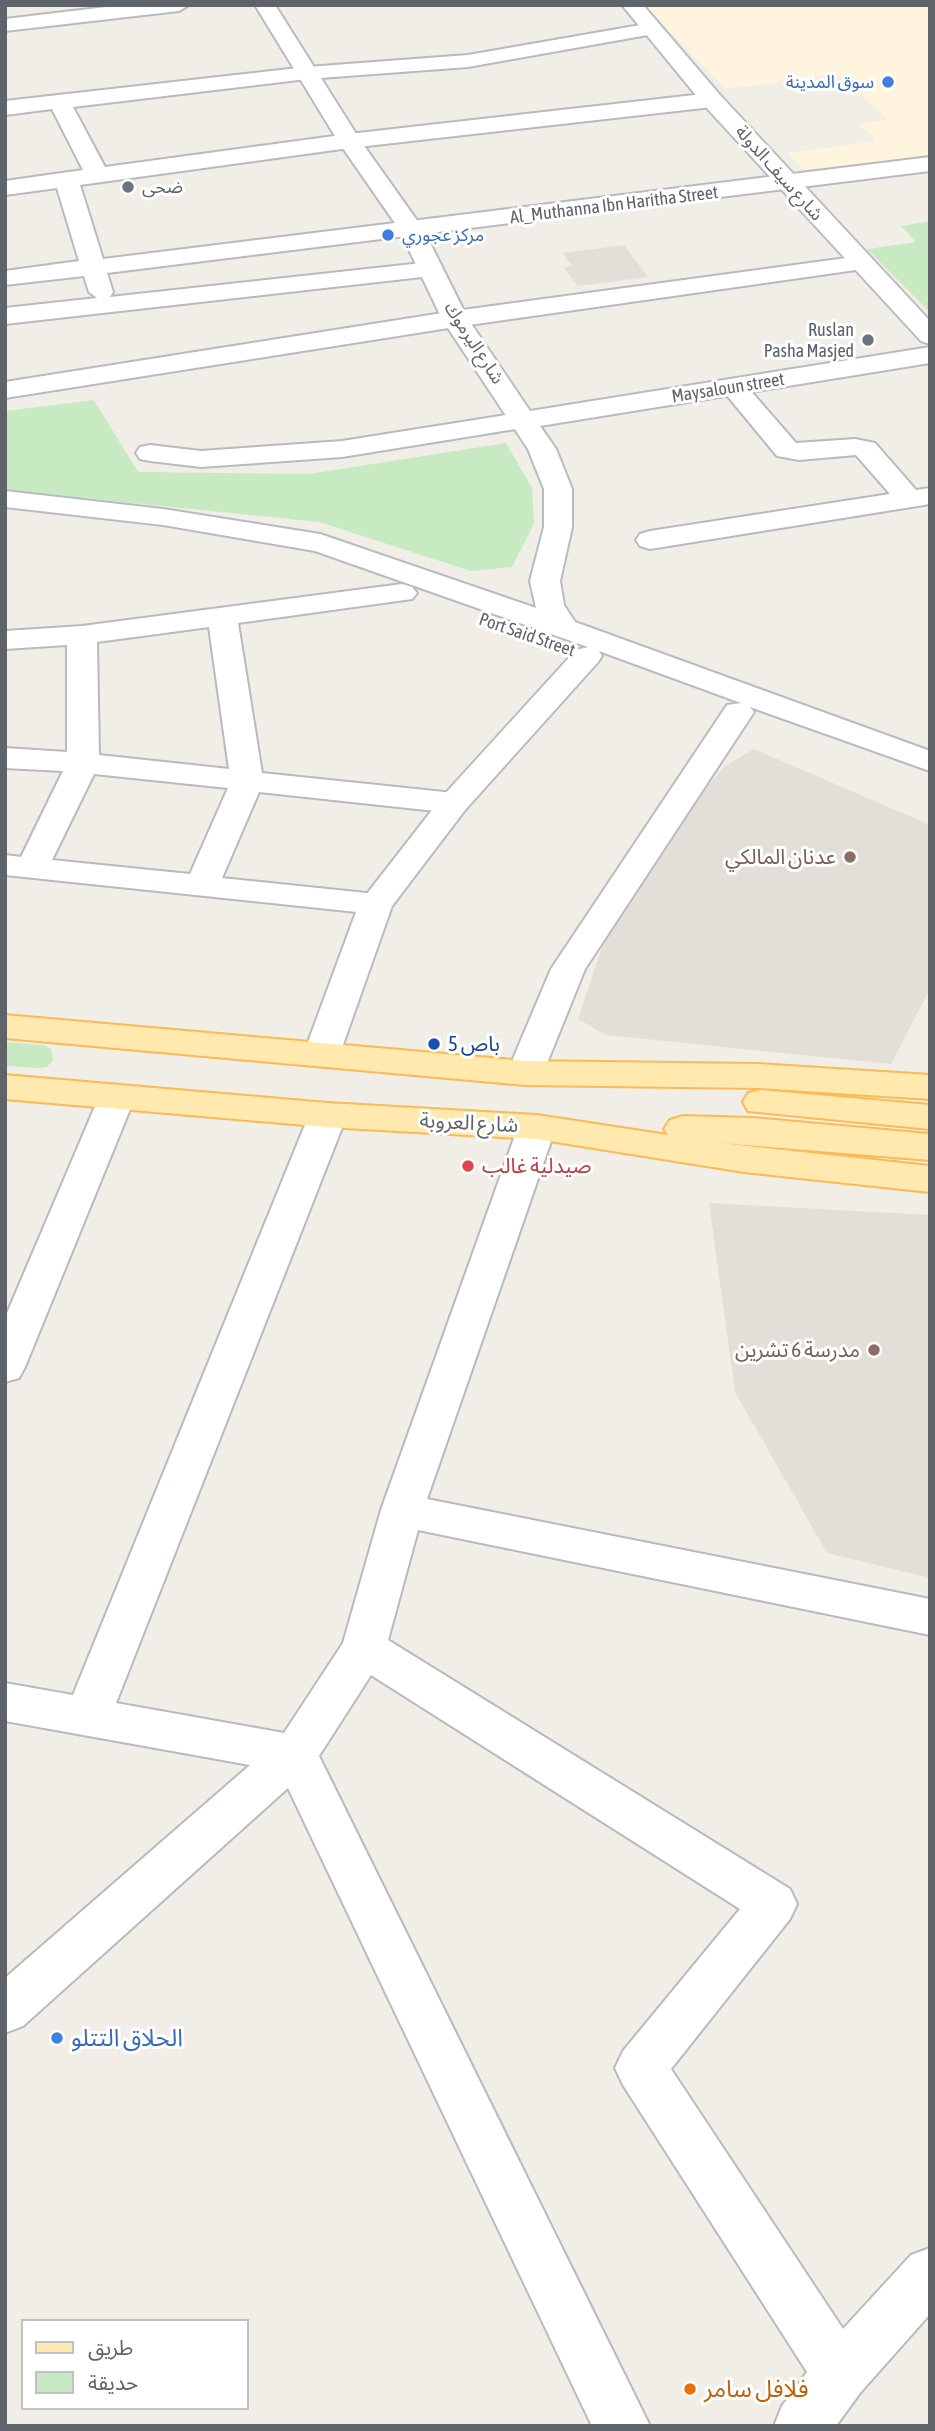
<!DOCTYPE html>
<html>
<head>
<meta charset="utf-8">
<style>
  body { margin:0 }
  #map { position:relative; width:935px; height:2431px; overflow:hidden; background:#f1eee7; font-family:"Asap Condensed","Noto Sans Arabic",sans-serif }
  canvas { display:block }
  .frame { position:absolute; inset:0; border:7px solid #5e6468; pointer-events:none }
  .legend { position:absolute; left:21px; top:2319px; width:228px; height:91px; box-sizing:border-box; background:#fff; border:2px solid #bfc1c3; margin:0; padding:9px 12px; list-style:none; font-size:21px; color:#5e6468 }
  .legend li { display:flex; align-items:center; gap:14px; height:35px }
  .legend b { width:35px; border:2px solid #bfc1c3 }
</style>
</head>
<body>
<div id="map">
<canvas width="935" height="2431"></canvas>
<div class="frame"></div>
<ul class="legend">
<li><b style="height:9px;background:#ffe9ae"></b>طريق</li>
<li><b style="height:19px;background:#c7eac2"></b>حديقة</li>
</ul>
</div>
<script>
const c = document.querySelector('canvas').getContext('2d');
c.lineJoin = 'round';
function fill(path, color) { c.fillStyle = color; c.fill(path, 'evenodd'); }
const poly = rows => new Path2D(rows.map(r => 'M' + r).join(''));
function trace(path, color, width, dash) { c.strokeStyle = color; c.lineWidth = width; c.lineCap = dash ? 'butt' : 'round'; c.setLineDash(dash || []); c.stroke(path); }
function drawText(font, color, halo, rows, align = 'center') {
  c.font = font + ' "Asap Condensed","Noto Sans Arabic",sans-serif'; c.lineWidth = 6; c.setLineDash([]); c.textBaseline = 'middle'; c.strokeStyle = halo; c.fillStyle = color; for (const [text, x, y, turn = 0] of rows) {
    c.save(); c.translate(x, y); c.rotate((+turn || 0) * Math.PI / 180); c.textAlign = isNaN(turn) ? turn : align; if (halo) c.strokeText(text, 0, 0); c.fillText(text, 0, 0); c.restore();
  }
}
fill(poly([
  [644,5,930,5,930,156,805,170,788,153,876,141,859,124,887,119,839,75,726,89]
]), '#fff4de');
fill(poly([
  [624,245,648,277,578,286,564,268,572,266,562,253],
  [754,749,930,825,930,989,891,1064,606,1035,578,1019,625,879,725,766],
  [709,1203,930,1215,930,1578,827,1553,735,1392]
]), '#e3dfd8');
fill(poly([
  [930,221,930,312,867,249,916,242,901,226],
  [94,400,138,472,309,474,506,443,532,488,534,524,512,567,471,571,319,522,5,490,5,411],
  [5,1042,44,1045,51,1049,53,1060,47,1067,39,1068,5,1066]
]), '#c7eac2');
const street = poly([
  [123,5,189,5,179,11,5,31,5,19,123,5],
  [652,23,663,29,659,33,468,67,307,79,73,107,105,167,349,134,712,93,723,100,712,107,349,148,80,185,103,259,930,157,930,171,107,273,113,292,110,297,431,262,440,264,443,269,440,274,431,276,5,324,5,308,97,298,89,292,84,276,5,285,5,271,79,261,57,188,5,195,5,181,83,170,52,109,5,115,5,101,307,67,468,55,652,23],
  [861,256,870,258,873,263,870,268,455,327,5,398,5,382,455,311,861,256],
  [733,379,742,381,796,443,855,439,875,443,916,490,930,488,930,504,650,549,640,546,636,540,640,534,650,531,890,494,856,455,799,460,777,456,720,387,724,381,733,379],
  [525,412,534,414,538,420,534,426,342,457,201,467,150,461,140,459,136,453,140,447,150,445,201,451,342,441,525,412],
  [402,584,412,587,417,593,412,599,238,623,262,773,454,793,465,796,470,803,465,810,454,813,259,792,222,878,376,894,388,897,393,904,388,911,376,914,5,875,5,855,21,857,63,771,5,768,5,748,67,752,67,645,5,649,5,631,82,626,402,584],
  [209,627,229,769,99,755,97,642,209,627],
  [94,774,228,788,190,874,52,860,94,774],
  [117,1085,130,1088,135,1097,25,1367,19,1378,5,1382,5,1318,99,1097,104,1088,117,1085],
  [328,1103,341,1106,347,1115,116,1703,284,1733,343,1643,381,1510,518,1127,524,1118,537,1115,550,1118,556,1127,427,1499,930,1599,930,1635,418,1530,388,1640,790,1889,797,1904,790,1919,671,2069,843,2329,911,2255,930,2248,930,2314,860,2393,836,2426,774,2426,782,2406,807,2372,623,2085,615,2068,623,2051,740,1909,371,1675,319,1756,650,2426,592,2426,288,1788,23,2026,5,2033,5,1978,250,1765,5,1721,5,1683,73,1695,309,1115,315,1106,328,1103]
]);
const secondary = poly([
  [255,5,275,5,360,140,423,229,468,319,530,411,930,347,930,363,540,426,556,449,572,489,572,527,560,581,564,605,575,622,930,751,930,771,750,707,754,712,585,969,543,1073,538,1081,525,1085,512,1081,507,1073,551,969,727,705,741,703,599,651,602,656,598,662,465,810,392,906,340,1053,335,1061,322,1065,309,1061,304,1053,359,904,443,796,576,650,588,647,315,551,163,525,5,507,5,491,163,509,320,534,536,608,530,581,544,527,544,489,528,449,442,319,399,229,338,141,255,5],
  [622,5,643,5,720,95,930,321,930,344,921,341,704,105,622,5]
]);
const primary = poly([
  [5,1015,525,1061,758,1064,930,1075,930,1099,758,1088,525,1085,5,1038,5,1015],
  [5,1075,328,1103,537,1115,668,1135,664,1129,670,1120,683,1116,753,1118,930,1134,930,1160,720,1143,930,1166,930,1192,744,1172,537,1139,328,1127,5,1099,5,1075],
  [761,1090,930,1105,930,1129,748,1111,743,1102,748,1093,761,1090]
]);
trace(street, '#b7babe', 4);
trace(secondary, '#b8bcc1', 4);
trace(primary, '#fbba56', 4);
fill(street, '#fff');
fill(secondary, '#fff');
fill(primary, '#ffe9ae');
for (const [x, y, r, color] of [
  [888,82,7,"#3f7fe0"],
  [128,187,7,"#6b7280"],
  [388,235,7,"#3f7fe0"],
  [868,340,7,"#6b7280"],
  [850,857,7,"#8d6e63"],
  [434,1044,7,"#1a4fb4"],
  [468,1166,7,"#e0444e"],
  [874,1350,7,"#8d6e63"],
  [57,2038,7,"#3f7fe0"],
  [690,2389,7,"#e8710a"]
]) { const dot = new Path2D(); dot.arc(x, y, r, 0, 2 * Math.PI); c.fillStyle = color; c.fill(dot); trace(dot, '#fff', 2.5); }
drawText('18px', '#366cbe', '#fff', [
  ["سوق المدينة",874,82],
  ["مركز عجوري",402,235,"left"]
], 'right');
drawText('18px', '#5e6468', '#fff', [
  ["شارع سيف الدولة",779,173,48],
  ["Al_Muthanna Ibn Haritha Street",614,205,-7],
  ["شارع اليرموك",474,343,57],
  ["Maysaloun street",728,388,-9],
  ["Port Said Street",527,635,19]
]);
drawText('18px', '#5b616d', '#fff', [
  ["ضحى",142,187],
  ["Ruslan",854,330,"right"],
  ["Pasha Masjed",854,351,"right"]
], 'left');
drawText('21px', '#785e54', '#fff', [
  ["عدنان المالكي",836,857],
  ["مدرسة 6 تشرين",860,1350]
], 'right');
drawText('21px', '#164399', '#fff', [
  ["باص 5",448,1044]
], 'left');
drawText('21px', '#5e6468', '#fff', [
  ["شارع العروبة",469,1123,3]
]);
drawText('21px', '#be3a42', '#fff', [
  ["صيدلية غالب",482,1166]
], 'left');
drawText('24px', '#366cbe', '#fff', [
  ["الحلاق التتلو",71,2038]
], 'left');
drawText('24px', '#c56008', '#fff', [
  ["فلافل سامر",704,2389]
], 'left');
</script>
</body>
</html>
